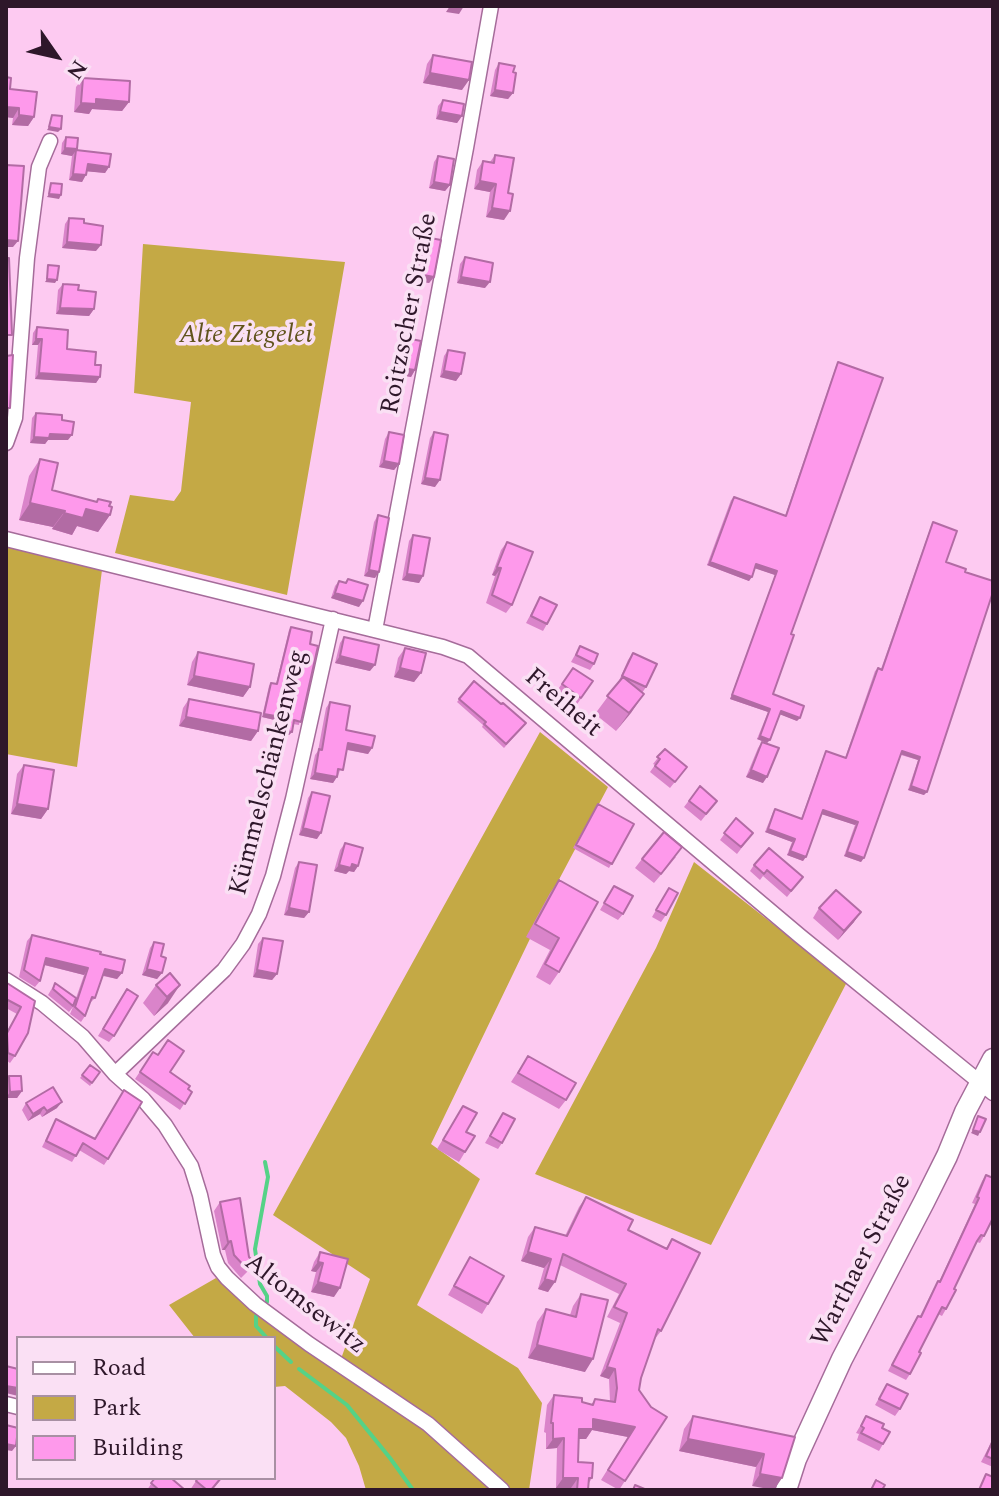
<!DOCTYPE html>
<html>
<head>
<meta charset="utf-8">
<style>
  body { margin:0 }
  #map { position:relative; width:999px; height:1496px; overflow:hidden; background:#fdcaf1; font-family:Spectral,serif }
  canvas { display:block }
  .frame { position:absolute; inset:0; border:8px solid #2e172a; pointer-events:none }
  .legend { position:absolute; left:16px; top:1336px; width:260px; height:144px; box-sizing:border-box; background:#fae0f4; border:2px solid #a890a3; margin:0; padding:10px 14px; list-style:none; font-size:24px; color:#2e172a }
  .legend li { display:flex; align-items:center; gap:16px; height:40px }
  .legend b { width:40px; border:2px solid #a890a3 }
  .north { position:absolute; left:16px; top:16px; width:80px; height:80px; -webkit-text-stroke:6px #fae0f4; paint-order:stroke; rotate:124deg; font-size:22px; font-weight:700; line-height:32px; text-align:center; color:#2e172a }
  .north::after { content:''; display:block; margin:auto; width:28px; height:36px; background:#2e172a; clip-path:polygon(50% 0,100% 100%,50% 72%,0 100%) }
</style>
</head>
<body>
<div id="map">
<canvas width="999" height="1496"></canvas>
<div class="frame"></div>
<ul class="legend">
<li><b style="height:10px;background:#fff"></b>Road</li>
<li><b style="height:22px;background:#c4a945"></b>Park</li>
<li><b style="height:22px;background:#fe99eb"></b>Building</li>
</ul>
<div class="north">N</div>
</div>
<script>
const c = document.querySelector('canvas').getContext('2d');
c.lineJoin = 'round';
function fill(path, color) { c.fillStyle = color; c.fill(path, 'evenodd'); }
const poly = rows => new Path2D(rows.map(r => 'M' + r).join(''));
function trace(path, color, width, dash) { c.strokeStyle = color; c.lineWidth = width; c.lineCap = dash ? 'butt' : 'round'; c.setLineDash(dash || []); c.stroke(path); }
function drawText(font, color, halo, rows, align = 'center') {
  c.font = font + ' Spectral,serif'; c.lineWidth = 7; c.setLineDash([]); c.textBaseline = 'middle'; c.strokeStyle = halo; c.fillStyle = color; for (const [text, x, y, turn = 0] of rows) {
    c.save(); c.translate(x, y); c.rotate((+turn || 0) * Math.PI / 180); c.textAlign = isNaN(turn) ? turn : align; if (halo) c.strokeText(text, 0, 0); c.fillText(text, 0, 0); c.restore();
  }
}
fill(poly([
  [143,244,345,262,287,595,115,553,130,495,174,501,181,491,191,402,134,393],
  [6,547,102,570,77,767,6,754],
  [540,732,608,787,554,889,431,1144,480,1179,417,1305,518,1368,542,1403,529,1490,366,1490,359,1466,346,1438,331,1422,285,1386,274,1387,274,1338,195,1338,169,1305,216,1278,338,1367,370,1279,273,1215],
  [694,862,847,982,711,1245,535,1174,656,948]
]), '#c4a945');
trace(poly([
  [265,1162,268,1177,255,1249,260,1284,267,1296,267,1302],
  [256,1316,256,1326,267,1338],
  [274,1346,291,1362],
  [299,1369,347,1405,390,1458,413,1490]
]), '#55d287', 4);
const street = poly([
  [6,443,15,418,27,258,39,167,50,141],
  [6,539,443,647,468,656,800,936,993,1093],
  [375,630,466,148,491,6],
  [6,980,42,1003,83,1037,115,1074,143,1099,165,1125,191,1166,200,1195,213,1255,218,1267,227,1278,255,1304,309,1344,428,1424,502,1490],
  [115,1074,224,970,243,944,259,914,273,876,293,799,333,619],
  [6,1404,18,1407]
]);
const secondary = poly([
  [786,1490,796,1459,842,1359,924,1202,947,1156,965,1112,993,1059]
]);
trace(street, '#a56c9a', 17);
trace(secondary, '#a56c9a', 23);
trace(street, '#fff', 14);
trace(secondary, '#fff', 20);
fill(poly([
  [433,55,462,90,423,83,427,64],
  [499,63,513,72,513,93,508,99,490,96,495,70],
  [6,77,10,89,34,117,28,126,12,125,13,118,6,117],
  [83,78,129,102,122,111,92,109,89,114,74,112,76,87],
  [443,100,462,116,457,123,436,119,438,106],
  [66,137,76,150,109,167,105,173,87,171,82,182,69,180,72,156,61,154,62,143],
  [495,155,504,220,486,217,490,192,474,189,477,170,483,161,490,162],
  [438,156,450,185,445,191,429,188,434,162],
  [69,218,84,223,96,251,62,248,65,224],
  [425,237,434,277,429,283,414,280,421,243],
  [465,257,485,288,457,283,460,264],
  [63,284,78,290,94,309,89,316,56,314,58,290],
  [37,327,67,349,95,365,100,377,96,383,35,379,38,345,32,345,33,333],
  [406,338,415,370,411,377,390,373,392,360,397,353,399,354,401,345],
  [448,350,461,374,456,381,440,377,444,356],
  [838,362,791,634,773,694,797,721,780,714,767,743,757,739,768,712,730,699,775,575,755,568,749,581,707,565,731,500,734,497,785,516,836,366],
  [36,413,62,420,68,440,48,440,45,444,30,443,32,418],
  [389,432,399,464,394,470,379,467,385,439],
  [434,432,435,487,421,484,430,438],
  [40,459,52,490,96,502,98,499,110,515,98,532,77,526,72,535,52,529,53,527,19,520,29,476],
  [378,515,375,578,364,576,374,522],
  [933,522,946,562,924,795,908,790,918,760,901,755,861,862,844,856,855,825,822,814,803,861,787,855,792,842,765,832,773,812,775,809,801,819,824,755,826,751,845,758,875,671,878,668,881,669,931,526],
  [413,535,423,576,419,583,402,580,409,541],
  [507,542,512,605,506,613,486,603,495,576,492,575,501,550],
  [348,579,359,607,331,598,335,586,339,581,345,583],
  [540,597,547,624,543,631,526,623],
  [291,627,310,644,299,725,293,724,292,732,289,735,276,732,279,721,262,717,269,686,271,683,276,684,289,630],
  [344,637,370,671,335,663,340,643],
  [580,646,594,664,590,670,571,662],
  [405,648,421,673,414,682,394,677,398,658],
  [198,652,250,687,243,697,187,685,192,662],
  [633,653,646,687,642,693,644,694,616,731,595,714,618,683,628,660],
  [573,668,593,681,569,716,549,702],
  [474,681,523,727,504,748,482,727,483,725,457,702],
  [189,699,258,731,251,741,179,726,183,708],
  [330,702,346,730,372,748,368,754,347,750,338,776,337,776,333,783,310,779,315,755,318,751,326,708],
  [762,742,763,783,746,777,758,748],
  [665,749,687,767,670,788,650,772,655,765,653,764],
  [24,765,48,809,41,819,11,814,17,774],
  [700,786,717,801,701,821,684,807],
  [312,792,317,839,299,835,308,798],
  [598,804,634,824,609,868,573,848],
  [736,818,753,833,737,854,720,840],
  [345,843,358,866,354,872,349,871,346,874,334,871,340,850],
  [676,857,654,883,635,868,642,859],
  [299,862,309,912,304,918,284,915,295,868],
  [754,865,803,877,787,897,763,876,760,880,750,871],
  [559,880,559,972,550,985,536,977,550,950,526,937,550,893],
  [614,886,623,914,618,920,600,910],
  [669,888,666,915,661,922,652,917],
  [819,908,854,922,838,940,813,918],
  [32,935,100,954,122,973,117,979,103,976,95,998,89,1004,85,1016,81,1022,70,1014,73,1007,69,1012,48,995,55,983,76,998,84,975,44,965,40,981,35,987,19,977,27,941],
  [263,938,277,974,272,980,253,977,258,944],
  [154,942,161,956,162,973,157,979,142,975,150,948],
  [170,973,168,1003,154,1016,143,1003,156,985],
  [6,985,35,1001,15,1056,10,1063,6,1060,6,1033,17,1014,6,1008],
  [122,996,114,1036,109,1042,98,1036],
  [153,1052,170,1072,192,1092,180,1110,135,1079],
  [528,1056,566,1100,559,1109,511,1082],
  [90,1065,100,1072,90,1086,80,1078],
  [9,1076,22,1091,17,1098,6,1098,6,1081],
  [26,1103,57,1108,42,1117,40,1114,28,1121,22,1110],
  [463,1106,466,1132,465,1152,459,1162,437,1149],
  [503,1113,502,1143,498,1149,485,1143],
  [56,1119,108,1159,104,1165,79,1150,72,1162,42,1147],
  [986,1175,984,1236,980,1243,977,1242,954,1289,946,1309,942,1316,938,1314,919,1352,910,1374,906,1380,888,1371,914,1322,918,1316,920,1316,934,1288,939,1282,975,1204,972,1203,982,1181],
  [586,1197,628,1230,666,1248,672,1239,661,1331,654,1340,641,1378,639,1390,651,1407,667,1417,619,1490,601,1480,628,1437,592,1430,586,1439,579,1439,578,1462,592,1478,589,1483,588,1490,571,1490,571,1488,556,1488,557,1448,546,1449,546,1433,544,1432,547,1405,554,1395,591,1405,595,1399,610,1401,609,1379,600,1376,620,1323,607,1317,619,1294,560,1265,548,1292,538,1289,544,1268,521,1261,528,1237,535,1227,565,1236,579,1207],
  [220,1202,248,1271,241,1278,228,1263,225,1250,222,1250,214,1211],
  [320,1252,334,1297,311,1292,316,1272,311,1271,314,1262],
  [470,1257,488,1304,482,1314,448,1295],
  [581,1294,585,1372,528,1358,537,1322,546,1309,570,1315,573,1306],
  [887,1384,900,1409,895,1416,875,1405],
  [693,1416,795,1437,752,1486,756,1467,679,1451,684,1429],
  [866,1416,882,1428,883,1444,879,1451,857,1440,859,1434,856,1433],
  [993,1439,993,1467,981,1462],
  [155,1478,185,1490,147,1490],
  [198,1478,222,1478,212,1490,190,1490]
]), '#da84ca');
fill(poly([
  [450,6,464,6,459,14,446,12],
  [430,73,469,80,462,90,423,83],
  [495,90,513,93,508,99,490,96],
  [96,99,129,102,122,111,92,109,89,114,74,112,81,103],
  [6,107,19,108,13,118,6,117],
  [440,112,462,116,457,123,436,119],
  [19,115,34,117,28,126,12,125],
  [49,127,61,129,58,132,47,130],
  [65,148,77,149,72,156,61,154],
  [88,164,109,167,105,173,83,171],
  [73,174,86,175,82,182,69,180],
  [480,181,496,184,490,192,474,189],
  [434,182,450,185,445,191,429,188],
  [49,194,61,195,59,199,47,197],
  [492,208,510,211,504,220,486,217],
  [6,240,18,241,13,247,6,247],
  [67,242,101,245,96,251,62,248],
  [418,274,434,277,429,283,414,280],
  [461,277,490,282,485,288,457,283],
  [47,279,57,280,55,283,45,282],
  [60,308,94,309,89,316,56,314],
  [36,339,42,339,38,345,32,345],
  [394,367,415,370,411,377,390,373],
  [444,371,461,374,456,381,440,377],
  [39,373,100,377,96,383,35,379],
  [50,434,72,435,68,440,48,440,45,444,30,443,34,437],
  [384,461,399,464,394,470,379,467],
  [425,478,440,480,435,487,421,484],
  [30,503,65,511,53,527,19,520],
  [86,509,110,515,98,532,77,526,72,535,52,529,64,513],
  [710,562,752,577,749,581,707,565],
  [756,564,777,571,775,575,754,568],
  [497,567,501,568,495,576,492,575],
  [369,570,379,572,375,578,364,576],
  [407,574,423,576,419,583,402,580],
  [335,593,363,601,359,607,331,598],
  [340,656,375,665,370,671,335,663],
  [400,668,421,673,414,682,394,677],
  [194,676,250,687,243,697,187,685],
  [644,694,631,713,616,731,629,713],
  [732,695,770,709,768,712,730,699],
  [781,711,800,718,797,721,779,714],
  [264,714,281,717,279,721,262,717],
  [186,717,258,731,251,741,179,726],
  [279,729,292,732,289,735,276,732],
  [760,736,770,740,767,743,757,739],
  [348,743,372,748,368,754,344,749],
  [902,751,920,757,918,760,900,754],
  [751,770,767,777,763,783,746,777],
  [315,773,337,777,333,783,310,779],
  [911,786,927,792,924,795,908,790],
  [17,804,48,809,41,819,11,814],
  [823,810,858,822,855,825,821,814],
  [303,828,321,833,317,839,299,835],
  [768,829,795,839,792,842,765,832],
  [790,851,806,857,803,861,787,855],
  [847,852,864,858,861,862,844,856],
  [352,864,358,866,354,872,349,871,346,874,334,871,339,865],
  [289,908,309,912,304,918,284,915],
  [861,912,854,922,838,940,844,931],
  [46,958,88,968,84,975,41,964],
  [105,969,122,973,117,979,101,975],
  [147,969,162,973,157,979,142,975],
  [257,970,277,974,272,980,253,977],
  [180,985,168,1003,154,1016,167,997],
  [22,1091,17,1098,6,1098,10,1092],
  [62,1102,57,1108,42,1117,47,1111],
  [44,1107,40,1114,28,1121,33,1114],
  [973,1130,980,1132,978,1136,971,1133],
  [231,1241,225,1250,222,1250,228,1242],
  [528,1252,551,1259,544,1268,521,1261],
  [318,1262,323,1263,316,1272,311,1271],
  [545,1279,555,1282,548,1292,538,1289],
  [318,1282,340,1288,334,1297,311,1292],
  [537,1345,593,1359,585,1372,528,1358],
  [607,1367,615,1369,609,1379,600,1376],
  [6,1386,18,1388,18,1396,6,1393],
  [593,1419,635,1427,628,1437,592,1430,586,1439,572,1439,579,1429],
  [564,1438,557,1448,546,1449,553,1439],
  [688,1439,764,1454,756,1467,679,1451],
  [6,1444,16,1446,12,1451,6,1450],
  [760,1474,782,1478,774,1490,752,1486],
  [563,1478,578,1478,571,1488,556,1488]
]), '#b26ba4');
const building = poly([
  [433,55,472,62,469,80,430,73,433,55],
  [499,63,515,66,513,72,516,73,513,93,495,90,499,63],
  [6,77,11,78,10,89,37,92,34,117,19,115,19,108,6,107,6,77],
  [83,78,130,81,129,102,96,99,96,104,81,103,83,78],
  [443,100,464,104,462,116,440,112,443,100],
  [52,115,62,116,61,129,49,127,52,115],
  [66,137,78,138,77,149,65,148,66,137],
  [76,150,111,154,109,167,88,164,86,175,73,174,76,150],
  [495,155,514,158,508,193,513,194,510,211,492,208,496,184,480,181,483,161,494,163,495,155],
  [438,156,454,159,450,185,434,182,438,156],
  [6,165,24,166,18,241,6,240,6,165],
  [51,183,62,184,61,195,49,194,51,183],
  [69,218,84,219,84,223,103,226,101,245,67,242,69,218],
  [425,237,441,240,434,277,418,274,425,237],
  [465,257,493,263,490,282,461,277,465,257],
  [6,258,9,258,12,335,6,335,6,258],
  [48,265,59,266,57,280,47,279,48,265],
  [63,284,79,285,78,290,96,292,94,309,60,308,63,284],
  [37,327,68,330,67,349,96,352,95,365,101,365,100,377,39,373,42,339,36,339,37,327],
  [406,338,421,341,415,370,394,367,397,353,403,355,406,338],
  [448,350,465,353,461,374,444,371,448,350],
  [13,355,10,408,6,408,6,356,13,355],
  [838,362,883,378,791,634,794,635,773,694,804,706,800,718,781,711,770,740,760,736,770,709,732,695,777,571,756,564,752,577,710,562,734,497,786,516,838,362],
  [36,413,62,415,62,420,74,422,72,435,50,434,49,438,34,437,36,413],
  [389,432,404,435,399,464,384,461,389,432],
  [434,432,448,435,440,480,425,478,434,432],
  [40,459,58,463,52,490,97,502,98,499,111,502,109,506,112,507,110,515,86,509,83,518,64,513,65,511,30,503,40,459],
  [378,515,389,518,379,572,369,570,378,515],
  [933,522,957,531,946,562,966,569,965,572,993,581,993,592,927,792,911,786,920,757,902,751,864,858,847,852,858,822,823,810,806,857,790,851,795,839,768,829,775,809,802,819,826,751,846,758,878,668,882,670,933,522],
  [413,535,430,538,423,576,407,574,413,535],
  [507,542,533,552,512,605,492,595,501,568,497,567,507,542],
  [348,579,368,585,363,601,335,593,339,581,346,583,348,579],
  [540,597,557,605,547,624,531,616,540,597],
  [291,627,312,632,310,644,318,646,301,722,294,720,292,732,279,729,281,717,264,714,271,683,277,684,291,627],
  [344,637,379,645,375,665,340,656,344,637],
  [580,646,598,654,594,664,576,655,580,646],
  [405,648,426,653,421,673,400,668,405,648],
  [198,652,254,664,250,687,194,676,198,652],
  [633,653,657,664,646,687,622,676,633,653],
  [573,668,593,681,581,698,562,684,573,668],
  [623,677,644,694,629,713,607,696,623,677],
  [474,681,501,704,503,703,526,723,506,744,484,724,486,722,459,699,474,681],
  [189,699,261,713,258,731,186,717,189,699],
  [330,702,350,706,346,730,375,736,372,748,348,743,343,770,338,769,337,777,315,773,319,749,322,750,330,702],
  [762,742,779,748,767,777,751,770,762,742],
  [665,749,687,767,675,782,655,766,660,759,657,757,665,749],
  [24,765,54,770,48,809,17,804,24,765],
  [700,786,717,801,706,814,689,801,700,786],
  [312,792,330,796,321,833,303,828,312,792],
  [598,804,634,824,612,864,576,845,598,804],
  [736,818,753,833,741,847,724,833,736,818],
  [664,832,682,847,661,874,642,859,664,832],
  [345,843,363,848,358,866,352,864,351,868,339,865,345,843],
  [769,848,803,877,791,891,767,870,764,874,754,865,769,848],
  [299,862,317,865,309,912,289,908,299,862],
  [559,880,598,902,559,972,545,964,559,938,535,924,559,880],
  [614,886,633,896,623,914,604,903,614,886],
  [669,888,678,893,666,915,656,910,669,888],
  [836,890,861,912,844,931,819,908,836,890],
  [32,935,101,952,100,954,125,960,122,973,105,969,95,998,92,997,85,1016,75,1007,88,968,46,958,40,981,24,970,32,935],
  [263,938,283,941,277,974,257,970,263,938],
  [154,942,164,944,161,956,166,958,162,973,147,969,154,942],
  [170,973,180,985,167,997,156,985,170,973],
  [7,983,35,1001,28,1033,15,1056,8,1053,7,1033,21,1007,6,999,6,986,7,983],
  [55,983,76,998,73,1006,53,989,55,983],
  [127,989,138,996,114,1036,103,1029,127,989],
  [168,1040,184,1051,170,1072,190,1086,188,1089,192,1092,185,1104,140,1072,153,1052,158,1055,168,1040],
  [528,1056,576,1083,566,1100,518,1073,528,1056],
  [90,1065,100,1072,92,1083,82,1075,90,1065],
  [9,1076,21,1076,22,1091,10,1092,9,1076],
  [53,1087,62,1102,47,1111,44,1107,33,1114,26,1103,53,1087],
  [124,1090,142,1102,108,1159,83,1143,76,1156,46,1141,56,1119,95,1139,124,1090],
  [463,1106,477,1113,466,1132,475,1136,465,1152,443,1140,463,1106],
  [503,1113,515,1119,502,1143,490,1136,503,1113],
  [978,1116,986,1119,980,1132,973,1130,978,1116],
  [986,1175,993,1178,993,1217,991,1222,984,1236,981,1235,977,1241,954,1289,956,1290,946,1309,942,1307,919,1352,921,1353,910,1374,892,1365,918,1316,921,1317,938,1281,940,1282,979,1198,977,1197,986,1175],
  [586,1197,633,1220,628,1230,667,1249,672,1239,700,1253,661,1331,658,1329,641,1378,639,1390,651,1407,667,1417,625,1481,608,1470,635,1427,593,1419,593,1429,579,1429,578,1462,593,1463,592,1478,589,1478,588,1490,577,1490,578,1478,563,1478,564,1438,553,1439,553,1423,551,1423,554,1395,582,1398,582,1402,593,1405,595,1399,615,1402,617,1388,615,1369,607,1367,627,1313,614,1307,626,1284,563,1254,555,1282,545,1279,551,1259,528,1252,535,1227,567,1236,586,1197],
  [240,1198,249,1257,254,1262,247,1269,234,1255,231,1241,228,1242,220,1202,240,1198],
  [320,1252,348,1259,340,1288,318,1282,323,1263,318,1262,320,1252],
  [470,1257,504,1276,488,1304,454,1286,470,1257],
  [581,1294,608,1300,593,1359,537,1345,546,1309,576,1317,581,1294],
  [6,1366,18,1369,18,1388,6,1386,6,1366],
  [887,1384,908,1394,900,1409,879,1399,887,1384],
  [693,1416,795,1437,782,1478,760,1474,764,1454,688,1439,693,1416],
  [866,1416,884,1424,882,1428,890,1432,883,1444,861,1433,864,1428,861,1426,866,1416],
  [6,1425,18,1428,16,1446,6,1444,6,1425],
  [993,1440,993,1459,986,1456,993,1440],
  [986,1474,993,1477,993,1490,979,1490,986,1474],
  [155,1478,171,1478,185,1490,159,1490,151,1483,155,1478],
  [198,1478,221,1478,211,1490,207,1490,196,1481,198,1478],
  [876,1480,885,1485,882,1490,871,1490,876,1480],
  [635,1485,647,1490,633,1490,635,1485]
]);
fill(building, '#fe99eb');
trace(building, '#b26ba4', 2);
drawText('26px', '#2e172a', '#fae0f4', [
  ["Roitzscher Straße",411,314,-79],
  ["Freiheit",562,704,40],
  ["Kümmelschänkenweg",270,773,-76],
  ["Warthaer Straße",863,1261,-63],
  ["Altomsewitz",304,1305,38]
]);
drawText('italic 26px', '#61531d', '#fae0f4', [
  ["Alte Ziegelei",246,337]
]);
</script>
</body>
</html>
